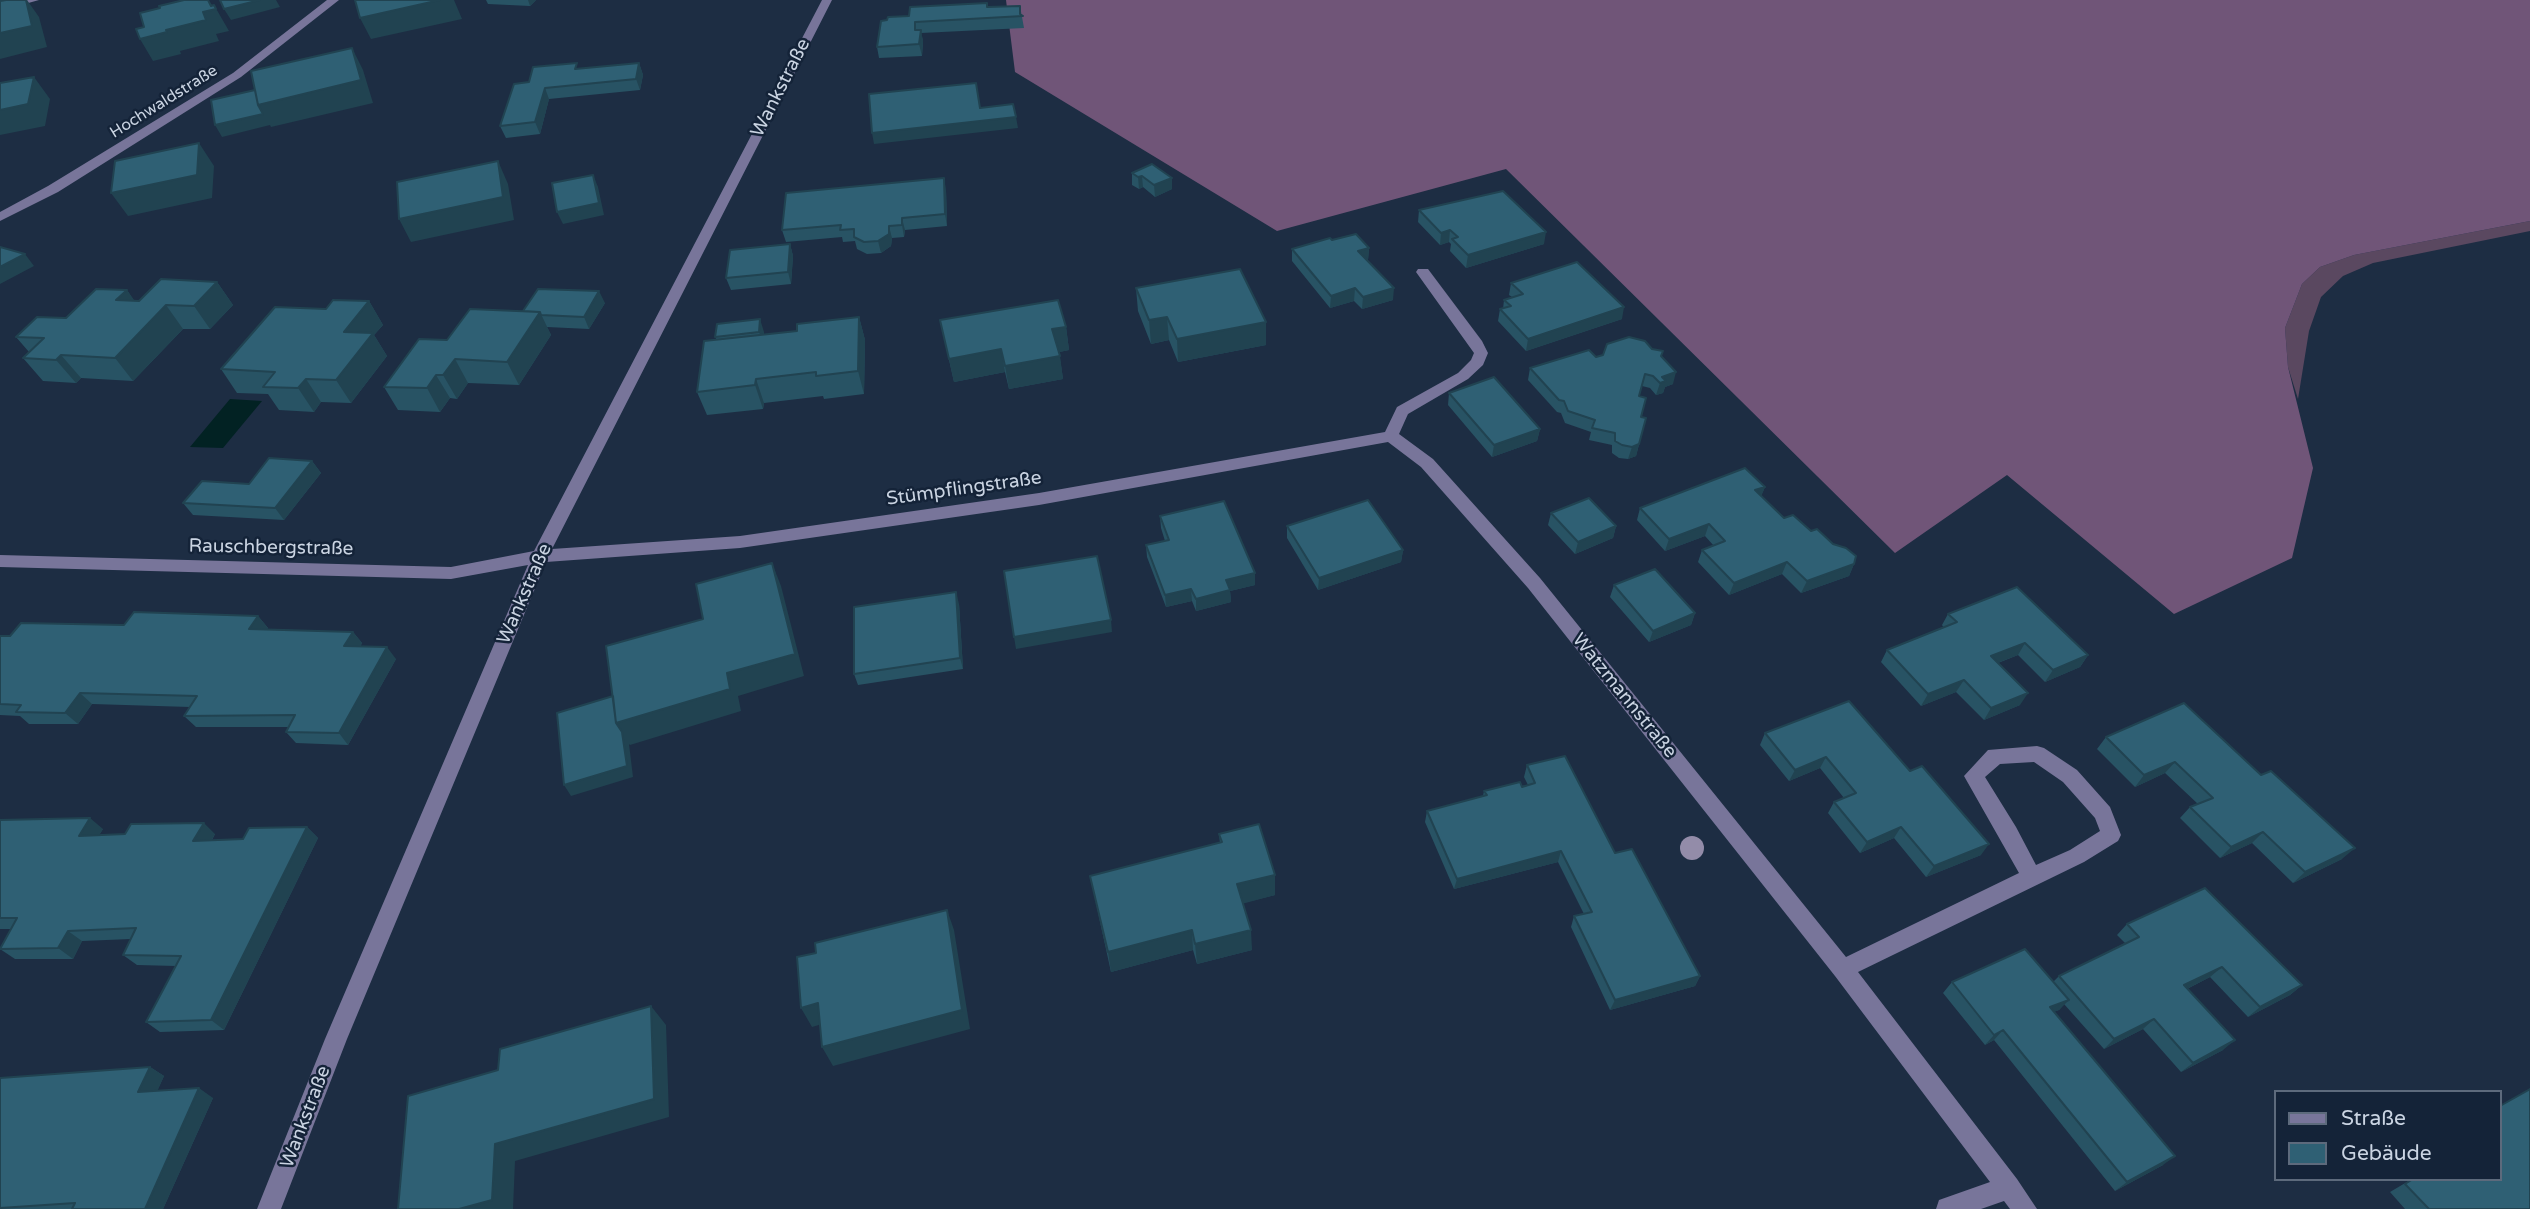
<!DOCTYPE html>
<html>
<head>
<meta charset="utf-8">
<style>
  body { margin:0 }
  #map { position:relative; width:2530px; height:1209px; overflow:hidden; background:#1d2d43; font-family:"Varela Round",sans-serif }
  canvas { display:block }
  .legend { position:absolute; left:2274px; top:1090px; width:228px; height:91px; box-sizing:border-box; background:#142338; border:2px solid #5d6a7c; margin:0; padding:9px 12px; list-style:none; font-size:21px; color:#cad4e2 }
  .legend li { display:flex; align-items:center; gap:14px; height:35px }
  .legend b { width:35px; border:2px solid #5d6a7c }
</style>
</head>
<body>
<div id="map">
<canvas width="2530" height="1209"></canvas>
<ul class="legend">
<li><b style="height:9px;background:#78759a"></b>Straße</li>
<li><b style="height:19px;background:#2f6074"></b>Gebäude</li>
</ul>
</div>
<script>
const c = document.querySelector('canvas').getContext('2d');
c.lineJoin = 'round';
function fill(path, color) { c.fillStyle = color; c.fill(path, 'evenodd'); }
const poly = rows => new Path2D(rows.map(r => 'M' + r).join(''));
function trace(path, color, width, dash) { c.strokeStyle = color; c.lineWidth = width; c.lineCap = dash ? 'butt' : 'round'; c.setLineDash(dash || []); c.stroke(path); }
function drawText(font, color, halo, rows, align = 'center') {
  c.font = font + ' "Varela Round",sans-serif'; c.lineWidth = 5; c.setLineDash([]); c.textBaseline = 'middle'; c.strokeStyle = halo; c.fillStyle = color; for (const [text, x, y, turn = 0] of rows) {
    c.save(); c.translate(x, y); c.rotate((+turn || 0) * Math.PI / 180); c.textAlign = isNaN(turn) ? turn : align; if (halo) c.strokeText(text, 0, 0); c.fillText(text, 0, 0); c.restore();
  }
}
fill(poly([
  [2530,221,2530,231,2373,263,2343,276,2321,297,2309,331,2298,399,2288,367,2285,328,2302,284,2320,267,2354,255]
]), '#5a4860');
fill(poly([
  [1006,0,2530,0,2530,221,2354,255,2320,267,2302,284,2285,328,2288,367,2313,468,2292,558,2174,614,2007,475,1895,553,1506,169,1277,231,1015,72]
]), '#705578');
fill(poly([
  [230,399,262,401,223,448,190,447]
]), '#022223');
fill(poly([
  [20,0,39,0,0,11,0,5,20,0],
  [327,0,339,0,241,77,58,192,0,221,0,212,48,186,233,73,327,0],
  [822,0,832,0,552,549,740,536,1039,493,1385,432,1397,407,1458,373,1471,360,1474,353,1416,272,1418,269,1428,269,1482,341,1488,353,1483,365,1468,379,1408,414,1399,434,1433,459,1540,578,1846,957,2019,873,1964,776,1988,750,2037,746,2044,748,2077,770,2110,807,2121,835,2118,841,2084,862,1858,972,2017,1179,2037,1209,2010,1209,2004,1201,1981,1209,1936,1209,1939,1200,1990,1182,1835,976,1528,588,1421,467,1388,442,1039,505,740,548,546,562,347,1039,281,1209,257,1209,325,1039,528,565,451,579,0,567,0,555,451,567,534,551,822,0],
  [2034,762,2063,782,2095,818,2100,831,2070,850,2036,865,2016,827,1985,777,2000,764,2034,762]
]), '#78759a');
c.fillStyle = '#938ca9';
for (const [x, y] of [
  [1692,848]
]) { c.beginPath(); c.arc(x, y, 12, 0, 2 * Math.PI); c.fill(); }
fill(poly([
  [486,0,536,0,530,6,488,4],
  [1020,6,1024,28,921,33,923,41,922,56,879,58,877,47,887,20,909,16,987,7],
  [639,63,643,75,640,90,549,99,540,134,506,138,500,126,529,82,579,69],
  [1132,173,1172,178,1172,189,1155,197,1143,187,1139,189,1132,185],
  [946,190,947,226,905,230,904,237,892,238,891,246,881,253,867,254,857,249,855,241,843,242,842,237,786,242,782,230],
  [1419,210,1544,244,1466,268,1450,251,1451,244,1449,242,1440,245,1418,222],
  [1332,240,1369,248,1368,260,1367,261,1393,300,1362,309,1354,301,1330,308,1292,261,1292,249],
  [790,244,793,256,791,284,731,290,726,278],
  [217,282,233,305,210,329,183,329,133,381,81,378,76,383,43,381,23,358,29,352,16,337,66,318,127,290,134,301,139,301],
  [1511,283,1622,319,1526,351,1498,321,1500,309,1503,309,1504,300,1512,297,1509,295],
  [1136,288,1266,345,1178,362,1169,340,1151,344,1138,311],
  [369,301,383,325,374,335,387,356,351,403,321,402,314,412,279,410,268,394,237,393,221,369,326,309],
  [605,303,589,329,547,327,551,335,519,385,468,383,457,399,450,398,440,412,398,410,384,387,447,340,523,311],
  [859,317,865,340,864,394,824,399,823,396,764,403,763,409,707,415,697,392,717,340,715,337,764,332,764,335,797,331],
  [940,320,1066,327,1069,350,1059,352,1063,379,1009,389,1005,372,954,382],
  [1652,349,1663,351,1661,357,1673,384,1665,387,1663,393,1656,395,1650,388,1642,386,1639,396,1641,417,1646,418,1636,456,1628,459,1619,458,1612,453,1612,445,1589,440,1591,432,1565,423,1561,413,1557,412,1528,380,1530,368],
  [1449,393,1540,429,1537,441,1492,457,1448,405],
  [312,461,321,473,284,520,193,515,183,503,249,484],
  [1765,487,1761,496,1784,518,1811,531,1854,564,1849,576,1801,593,1782,574,1729,595,1698,562,1702,550,1714,546,1705,536,1665,551,1637,520,1640,508],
  [1551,513,1616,526,1613,538,1575,554,1548,525],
  [1160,516,1255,573,1255,585,1230,591,1231,602,1196,611,1192,601,1166,607,1147,557,1146,545,1165,541,1161,528],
  [1287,526,1403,550,1401,562,1318,590,1287,538],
  [1614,585,1695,613,1691,625,1649,642,1610,597],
  [959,604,963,669,858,685,854,674],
  [1948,614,2088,655,2080,667,2045,682,2018,655,1998,663,2020,705,1984,720,1956,692,1921,706,1881,662,1887,650,1944,628,1942,625],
  [258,616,268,628,267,629,353,632,362,643,360,647,396,659,348,745,296,743,286,732,288,727,196,727,184,716,190,707,92,704,78,724,29,724,20,716,0,715,0,636,10,636,124,625],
  [1849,701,1981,855,1926,877,1894,838,1860,853,1828,813,1834,802,1844,798,1820,768,1789,781,1760,745,1765,733],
  [2184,703,2342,859,2293,883,2252,843,2220,858,2180,818,2190,807,2198,804,2165,773,2135,787,2097,749,2106,737],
  [1527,765,1615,853,1700,976,1695,986,1610,1010,1571,927,1574,916,1584,914,1558,862,1454,889,1425,822,1427,811,1483,796,1484,791,1528,785,1524,777],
  [0,820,103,829,99,835,215,834,212,840,243,839,307,827,318,838,224,1030,160,1032,146,1022,176,966,137,965,123,955,131,939,82,941,73,959,15,959,0,949,11,929,0,929],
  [1219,834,1275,895,1243,903,1252,950,1197,964,1193,950,1111,972,1090,876,1220,843],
  [2127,924,2302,985,2290,995,2248,1017,2210,977,2187,989,2223,1050,2181,1072,2143,1029,2104,1049,2064,1004,2059,1010,2053,1012,2163,1165,2115,1191,1994,1040,1985,1045,1943,993,1952,982,2053,982,2059,976,2125,943,2117,935],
  [150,1067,164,1076,157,1091,213,1098,163,1209,0,1209,0,1078],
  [2412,1179,2500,1179,2530,1209,2405,1209,2390,1192]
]), '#285364');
fill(poly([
  [26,0,27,0,39,17,47,47,0,59,0,33],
  [208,0,215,9,214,5,229,31,216,34,219,41,180,51,181,54,153,61,140,39,166,30,203,12],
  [260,0,276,0,280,7,231,20,224,9],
  [440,0,454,0,462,19,371,39,360,18],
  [528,0,536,0,530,6],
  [921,30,923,41,922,56,919,44],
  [352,48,363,70,373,103,271,127,270,125,222,137,215,125,258,105],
  [639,63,643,75,640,90,636,79],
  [34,77,50,99,45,126,0,135,0,110],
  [545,88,549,99,540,134,535,122],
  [1016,117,1018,128,874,144,872,133],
  [199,143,214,166,212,198,128,216,111,193],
  [498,161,508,184,514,220,411,242,399,219],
  [593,175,598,187,604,215,563,224,557,212],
  [1142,176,1143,187,1139,189,1138,177],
  [944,178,946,190,947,226,945,214],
  [1172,178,1172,189,1155,197,1154,185],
  [902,218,905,230,904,237,902,225],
  [889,226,892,238,891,246,881,253,878,241],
  [1450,230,1449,242,1440,245,1441,233],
  [1546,232,1544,244,1466,268,1468,255],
  [790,244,793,256,791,284,788,272],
  [1369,248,1368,260,1357,263,1358,251],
  [25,254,34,266,0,284,0,267],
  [217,282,233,305,210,329,194,306],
  [1355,288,1354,301,1330,308,1331,296],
  [1394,288,1393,300,1362,309,1363,297],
  [127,290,144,314,116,300],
  [599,291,605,303,589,329,584,317],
  [369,301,383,325,374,335,387,356,351,403,336,380,344,332],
  [166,305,183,329,133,381,115,358],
  [1624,307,1622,319,1526,351,1528,339],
  [540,312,551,335,519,385,507,362],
  [859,317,865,340,864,394,858,371],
  [1167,317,1169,340,1151,344,1149,320],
  [760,319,764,332,763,344,759,332],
  [1266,322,1266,345,1178,362,1177,339],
  [1066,327,1069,350,1055,353,1052,329],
  [1001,349,1005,372,954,382,949,359],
  [61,355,81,378,76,383,56,360],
  [1060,356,1063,379,1009,389,1005,366],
  [455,359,468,383,457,399,443,375],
  [1676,372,1673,384,1665,387,1663,393,1656,395,1662,377],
  [436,375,450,398,440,412,427,388],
  [306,379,321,402,314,412,298,388],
  [756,379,764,403,763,409,755,385],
  [1540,429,1537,441,1492,457,1494,445],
  [1639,444,1636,456,1628,459,1632,447],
  [312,461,321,473,284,520,275,508],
  [1765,487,1760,499,1755,490],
  [1709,524,1705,536,1665,551,1669,539],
  [1616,526,1613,538,1575,554,1578,542],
  [1403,550,1401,562,1318,590,1319,578],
  [1787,562,1782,574,1729,595,1734,583],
  [772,563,781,586,804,676,738,696,741,711,630,745,629,744,633,777,571,796,564,785,616,723,727,673],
  [1854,564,1849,576,1801,593,1807,581],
  [1255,573,1255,585,1230,591,1231,602,1196,611,1196,599,1226,580],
  [1191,589,1192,601,1166,607,1165,595],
  [956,592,959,604,963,669,960,658],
  [1695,613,1691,625,1649,642,1653,631],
  [258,616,268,628,259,641,249,629],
  [1111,620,1112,632,1016,649,1014,637],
  [353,632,362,643,353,658,344,646],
  [2025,643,2018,655,1984,668,1991,656],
  [387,647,396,659,348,745,339,733],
  [2088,655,2080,667,2045,682,2053,670],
  [1964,680,1956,692,1921,706,1928,694],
  [80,693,92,704,78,724,65,713],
  [2028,693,2020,705,1984,720,1991,708],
  [1826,757,1820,768,1789,781,1795,770],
  [2175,762,2165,773,2135,787,2144,775],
  [90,818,103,829,92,847,79,836],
  [204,823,215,834,205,852,193,841],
  [307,827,318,838,224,1030,211,1020],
  [1901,827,1894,838,1860,853,1867,842],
  [2263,832,2252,843,2220,858,2231,847],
  [1989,844,1981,855,1926,877,1934,866],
  [2355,848,2342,859,2293,883,2305,872],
  [1561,851,1558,862,1454,889,1457,879],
  [1275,875,1275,895,1238,905,1237,884],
  [947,910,954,930,970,1029,833,1066,822,1047],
  [1192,930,1193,950,1111,972,1108,952],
  [1251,930,1252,950,1197,964,1195,944],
  [68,931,82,941,73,959,58,948],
  [2222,967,2210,977,2173,996,2184,985],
  [1700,976,1695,986,1610,1010,1615,1000],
  [2302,985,2290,995,2248,1017,2260,1007],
  [2069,1000,2059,1010,2040,1017,2050,1007],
  [818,1003,829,1022,812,1027,801,1008],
  [651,1006,666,1025,669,1117,515,1161,513,1209,459,1209,495,1144],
  [2154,1019,2143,1029,2104,1049,2114,1039],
  [2003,1030,1994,1040,1985,1045,1994,1035],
  [2235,1040,2223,1050,2181,1072,2193,1063],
  [150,1067,164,1076,153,1101,138,1092],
  [199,1088,213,1098,163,1209,145,1209],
  [2175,1156,2163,1165,2115,1191,2127,1182]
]), '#214351');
const building = poly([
  [6,0,26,0,32,26,0,33,0,1,6,0],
  [184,0,208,0,211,6,214,5,216,9,203,12,206,20,166,30,167,32,140,39,136,29,144,27,140,13,160,8,159,6,184,0],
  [220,0,260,0,224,9,220,0],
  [355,0,440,0,360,18,355,0],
  [987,3,987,7,1020,6,1020,14,1023,16,915,22,915,30,921,30,919,44,877,47,881,21,887,20,888,17,909,16,910,7,987,3],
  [352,48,361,80,258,105,251,71,352,48],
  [577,63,575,69,639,63,636,79,545,88,535,122,500,126,514,84,529,82,533,67,577,63],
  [34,77,28,104,0,110,0,83,34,77],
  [976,83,980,108,1013,104,1016,117,872,133,869,94,976,83],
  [255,90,258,105,263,114,215,125,211,100,255,90],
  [199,143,197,175,111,193,115,161,199,143],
  [498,161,503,197,399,219,397,182,498,161],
  [1152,164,1172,178,1154,185,1142,176,1138,177,1132,173,1152,164],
  [593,175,599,203,557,212,552,183,593,175],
  [944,178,945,214,902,218,902,225,889,226,889,234,878,241,864,242,854,237,854,229,840,230,841,225,782,230,786,193,944,178],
  [1503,191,1546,232,1468,255,1452,239,1458,237,1450,230,1441,233,1419,210,1503,191],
  [1356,234,1369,248,1358,251,1394,288,1363,297,1355,288,1331,296,1292,249,1330,238,1332,240,1356,234],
  [790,244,788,272,726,278,730,250,790,244],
  [0,247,25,254,0,267,0,247],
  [1577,262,1624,307,1528,339,1500,309,1511,306,1504,300,1523,294,1511,283,1577,262],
  [1240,269,1266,322,1177,339,1167,317,1149,320,1136,288,1240,269],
  [161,279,217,282,194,306,166,305,115,358,61,355,56,360,23,358,44,338,16,337,37,317,66,318,96,289,127,290,116,300,139,301,161,279],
  [538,289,599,291,584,317,541,315,540,312,523,311,538,289],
  [333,300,369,301,344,332,373,333,336,380,306,379,298,388,263,387,275,372,221,369,275,307,326,309,333,300],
  [1058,300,1066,327,1052,329,1060,356,1005,366,1001,349,949,359,940,320,1058,300],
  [470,309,540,312,507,362,455,359,443,375,436,375,427,388,384,387,419,339,447,340,470,309],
  [859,317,858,371,816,376,816,372,756,379,755,385,697,392,704,341,797,331,797,324,859,317],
  [760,319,759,332,715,337,717,324,760,319],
  [1629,337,1645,341,1652,349,1663,351,1661,356,1676,372,1662,377,1666,381,1660,383,1653,376,1645,374,1639,396,1646,398,1641,417,1646,418,1639,444,1632,447,1622,445,1615,441,1615,433,1592,428,1595,420,1568,411,1564,401,1559,400,1530,368,1589,350,1596,357,1603,355,1607,344,1629,337],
  [1494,377,1540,429,1494,445,1449,393,1494,377],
  [269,458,312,461,275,508,183,503,202,481,249,484,269,458],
  [1745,468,1765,487,1755,490,1784,518,1793,515,1811,531,1817,529,1833,544,1846,548,1856,556,1854,564,1807,581,1787,562,1734,583,1702,550,1725,541,1709,524,1669,539,1640,508,1745,468],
  [1589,498,1616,526,1578,542,1551,513,1589,498],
  [1368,500,1403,550,1319,578,1287,526,1368,500],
  [1224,501,1255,573,1226,580,1230,590,1196,599,1191,589,1165,595,1146,545,1169,540,1160,516,1224,501],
  [1097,556,1111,620,1014,637,1004,571,1097,556],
  [772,563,795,654,727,673,730,689,616,723,606,646,703,619,696,584,772,563],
  [1655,569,1695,613,1653,631,1614,585,1655,569],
  [2017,587,2088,655,2053,670,2025,643,1991,656,2028,693,1991,708,1964,680,1928,694,1887,650,1957,622,1948,614,2017,587],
  [956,592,960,658,854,674,854,607,956,592],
  [134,612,258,616,249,629,353,632,344,646,387,647,339,733,286,732,295,715,184,716,197,696,80,693,65,713,16,712,21,705,0,704,0,636,10,636,21,623,124,625,134,612],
  [613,696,616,723,622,732,627,766,564,785,557,713,613,696],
  [1849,701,1910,771,1922,766,1989,844,1934,866,1901,827,1867,842,1834,802,1856,793,1826,757,1795,770,1765,733,1849,701],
  [2184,703,2261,775,2271,771,2355,848,2305,872,2263,832,2231,847,2190,807,2213,798,2175,762,2144,775,2106,737,2184,703],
  [1565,756,1615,853,1632,849,1700,976,1615,1000,1574,916,1592,912,1561,851,1457,879,1427,811,1487,795,1484,791,1520,782,1522,787,1535,783,1527,765,1565,756],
  [90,818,79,836,125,834,131,824,204,823,193,841,243,839,249,828,307,827,211,1020,146,1022,181,956,123,955,136,928,68,931,58,948,0,949,17,918,0,918,0,820,90,818],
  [1259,824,1275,875,1237,884,1251,930,1195,944,1192,930,1108,952,1090,876,1222,842,1219,834,1259,824],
  [2205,888,2302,985,2260,1007,2222,967,2184,985,2235,1040,2193,1063,2154,1019,2114,1039,2059,976,2139,937,2127,924,2205,888],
  [947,910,962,1010,822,1047,818,1003,801,1008,797,957,816,953,815,943,947,910],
  [2025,949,2069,1000,2050,1007,2175,1156,2127,1182,2003,1030,1994,1035,1952,982,2025,949],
  [651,1006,654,1099,495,1144,492,1200,459,1209,398,1209,408,1096,498,1070,500,1049,651,1006],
  [150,1067,138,1092,199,1088,145,1209,72,1209,75,1203,0,1208,0,1078,150,1067],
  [2530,1089,2530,1209,2429,1209,2405,1184,2413,1179,2500,1179,2500,1106,2530,1089]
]);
fill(building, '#2f6074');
trace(building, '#214351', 2);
drawText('16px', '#cad4e2', '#142338', [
  ["Hochwaldstraße",164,102,-32]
]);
drawText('19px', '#cad4e2', '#142338', [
  ["Wankstraße",781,88,-63],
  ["Stümpflingstraße",964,489,-8],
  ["Rauschbergstraße",271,548,1],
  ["Wankstraße",525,594,-66],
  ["Watzmannstraße",1624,696,51],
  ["Wankstraße",306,1117,-69]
]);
</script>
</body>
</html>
